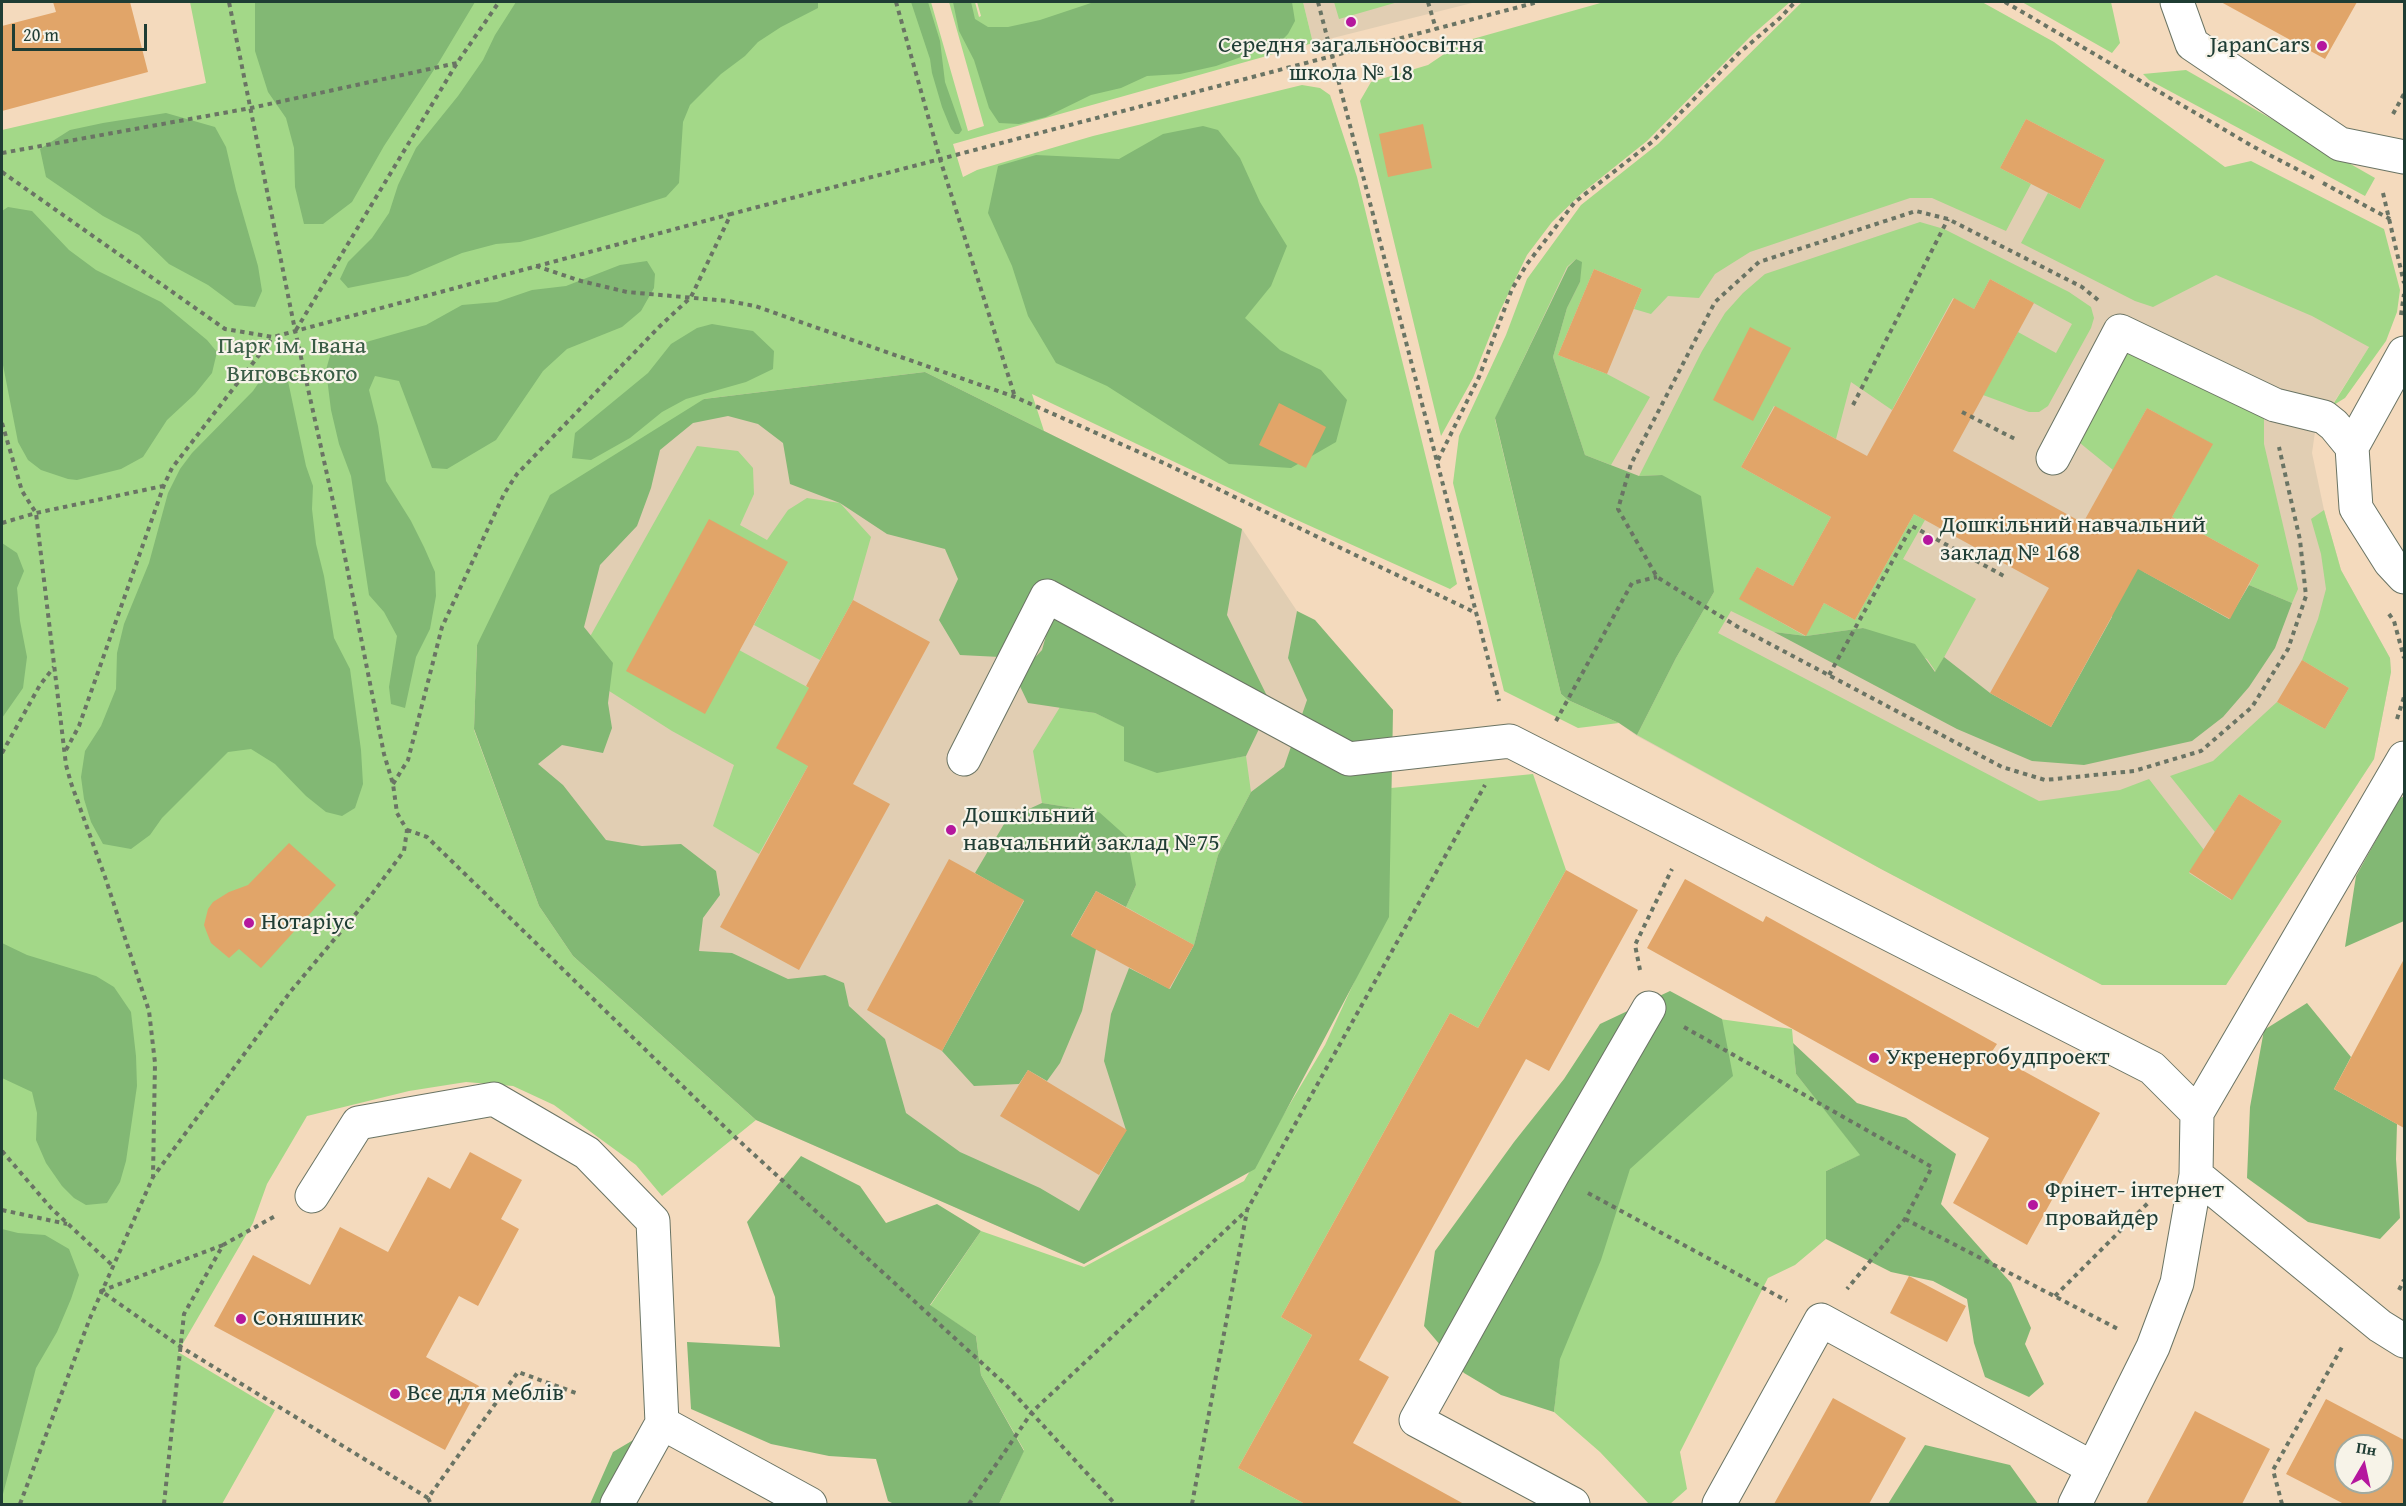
<!DOCTYPE html>
<html>
<head>
<meta charset="utf-8">
<style>
  body { margin:0 }
  #map { position:relative; width:2406px; height:1506px; overflow:hidden; background:#f4dabd; font-family:"Gentium Book Plus",serif }
  canvas { display:block }
  .frame { position:absolute; inset:0; border:3px solid #1f3d34; pointer-events:none }
  .north { position:absolute; left:2334px; top:1434px; width:60px; height:60px; box-sizing:border-box; background:#f7f3e8; border:2px solid #a1aaa0; border-radius:50%; rotate:9deg; font-size:16px; font-weight:700; line-height:24px; text-align:center; color:#1f3d34 }
  .north::after { content:''; display:block; margin:auto; width:21px; height:27px; background:#b5179e; clip-path:polygon(50% 0,100% 100%,50% 72%,0 100%) }
  .scale { position:absolute; left:12px; top:24px; width:135px; height:27px; box-sizing:border-box; border:3px solid #1f3d34; border-top:0; padding-left:8px; font-size:18px; line-height:21px; white-space:nowrap; color:#1f3d34; -webkit-text-stroke:4px #f7f3e8; paint-order:stroke }
</style>
</head>
<body>
<div id="map">
<canvas width="2406" height="1506"></canvas>
<div class="frame"></div>
<div class="north">Пн</div>
<div class="scale">20 m</div>
</div>
<script>
const c = document.querySelector('canvas').getContext('2d');
c.lineJoin = 'round';
function fill(path, color) { c.fillStyle = color; c.fill(path, 'evenodd'); }
const poly = rows => new Path2D(rows.map(r => 'M' + r).join(''));
function trace(path, color, width, dash) { c.strokeStyle = color; c.lineWidth = width; c.lineCap = dash ? 'butt' : 'round'; c.setLineDash(dash || []); c.stroke(path); }
function drawText(font, color, halo, rows, align = 'center') {
  c.font = font + ' "Gentium Book Plus",serif'; c.lineWidth = 4.5; c.setLineDash([]); c.textBaseline = 'middle'; c.strokeStyle = halo; c.fillStyle = color; for (const [text, x, y, turn = 0] of rows) {
    c.save(); c.translate(x, y); c.rotate((+turn || 0) * Math.PI / 180); c.textAlign = isNaN(turn) ? turn : align; if (halo) c.strokeText(text, 0, 0); c.fillText(text, 0, 0); c.restore();
  }
}
fill(poly([
  [1303,2,1476,2,1313,43],
  [2088,78,2369,347,2315,432,2312,453,2324,510,2341,570,2390,658,2391,672,2374,759,2226,985,2102,985,1881,869,1637,736,1619,723,1568,700,1528,347,1567,267],
  [925,372,1242,529,1297,611,1315,620,1393,710,1389,917,1084,1264,756,1120,573,956,477,645,704,399]
]), '#e1ceb3');
fill(poly([
  [190,2,931,2,968,131,984,126,949,2,975,2,979,17,981,16,977,2,1303,2,1313,43,953,144,963,177,977,170,1093,136,1302,85,1320,88,1330,95,1357,177,1457,584,1450,589,1288,516,1032,394,1044,431,925,372,704,399,477,645,474,730,539,906,573,956,756,1120,662,1196,636,1165,554,1105,513,1086,466,1082,409,1091,307,1116,267,1184,253,1223,178,1352,275,1410,222,1504,2,1504,2,130,206,83],
  [1334,2,1398,2,1339,19],
  [1604,2,1790,2,1751,36,1647,141,1582,193,1552,222,1527,255,1499,313,1473,378,1441,436,1360,101,1371,82,1428,65,1462,42],
  [1802,2,1982,2,2054,42,2225,167,2251,161,2384,229,2400,290,2397,312,2386,341,2345,398,2332,406,2369,347,2312,316,2216,275,2153,307,2135,301,2021,243,2048,193,2080,209,2105,160,2026,119,2000,168,2031,184,2006,231,1932,198,1910,198,1750,252,1715,274,1699,298,1668,296,1651,314,1634,309,1642,289,1594,269,1558,355,1607,374,1650,397,1611,465,1585,455,1553,357,1567,308,1580,282,1576,259,1567,267,1495,419,1561,694,1568,700,1619,723,1578,728,1504,691,1453,483,1459,436,1506,335,1527,279,1581,205,1658,144],
  [2022,2,2111,2,2120,43,2112,53],
  [2186,70,2375,178,2365,196,2149,80,2143,74],
  [1920,222,1944,229,2069,292,2091,307,2094,318,2091,328,2048,406,2039,412,2029,412,1983,395,2018,332,2056,353,2072,324,1990,279,1974,309,1953,298,1892,410,1851,382,1836,439,1774,406,1741,467,1831,517,1793,586,1757,567,1740,599,1805,636,1824,603,1855,620,1914,514,1925,520,1903,559,1976,599,1936,672,1927,659,1863,628,1806,636,1774,632,1731,611,1718,633,2039,801,2120,790,2149,779,2204,850,2189,873,2231,900,2282,821,2239,794,2215,832,2170,776,2213,761,2277,702,2325,729,2349,688,2302,660,2318,619,2326,589,2321,554,2311,519,2324,510,2341,570,2390,658,2391,672,2374,759,2226,985,2102,985,1881,869,1637,735,1676,658,1714,592,1662,475,1639,476,1702,351,1725,313,1743,293,1765,274],
  [2116,348,2264,406,2264,444,2298,589,2292,603,2249,585,2259,565,2172,517,2212,444,2147,408,2113,470,2069,434],
  [697,446,738,451,753,468,754,494,740,525,767,540,788,510,807,498,840,503,871,537,853,600,820,660,754,625,788,562,739,650,809,688,808,766,759,854,713,826,734,765,672,731,595,682,587,642],
  [1060,707,1095,713,1204,763,1246,756,1251,792,1218,855,1194,945,1126,907,1136,885,1099,812,1042,803,1033,751],
  [1533,774,1566,870,1478,1028,1450,1013,1281,1317,1312,1335,1238,1468,1305,1504,999,1504,1024,1450,981,1375,976,1336,930,1306,981,1231,1084,1267,1244,1181,1325,1045,1386,913,1391,788],
  [1683,1014,1792,1029,1796,1074,1861,1155,1826,1171,1826,1239,1795,1265,1768,1278,1680,1452,1687,1489,1670,1504,1649,1504,1600,1452,1554,1412,1567,1286]
]), '#a3d888');
fill(poly([
  [255,2,475,2,439,62,384,146,352,202,323,224,304,224,295,187,294,148,286,118,268,92,255,51],
  [516,2,818,2,818,8,781,27,758,42,745,56,721,74,690,105,683,122,679,183,666,197,542,236,520,242,496,244,462,253,408,276,348,288,340,279,348,262,372,238,389,213,398,185,416,148,458,96,483,60,495,35],
  [911,2,928,2,940,41,945,82,962,130,959,134,955,134,951,129,942,107,932,73,930,59],
  [953,2,971,2,975,19,988,27,1008,27,1040,20,1094,2,1292,2,1295,21,1288,34,1275,47,1252,53,1216,66,1180,74,1147,76,1121,88,1091,95,1046,117,1019,124,999,123,989,108,974,60,959,31],
  [166,113,215,127,226,147,236,190,258,266,262,291,255,307,235,305,208,285,169,264,139,235,103,216,46,177,40,149,70,130,103,123],
  [1203,126,1218,130,1240,158,1260,202,1287,246,1271,286,1245,318,1280,350,1321,370,1347,400,1336,442,1291,468,1229,464,1107,386,1056,363,1028,316,1012,266,988,213,998,166,1036,155,1119,159,1163,134],
  [8,207,32,211,69,250,96,270,161,302,207,340,217,352,212,373,195,394,167,420,143,457,121,469,77,480,68,479,41,470,28,460,18,442,2,360,2,211],
  [1576,259,1582,262,1580,282,1567,308,1553,357,1585,455,1639,476,1662,475,1701,496,1714,592,1676,658,1637,735,1619,723,1568,700,1561,694,1495,418,1568,267],
  [647,261,655,274,654,288,641,311,622,327,567,349,543,371,496,440,447,469,432,468,399,381,375,376,369,390,378,426,386,481,411,521,424,547,435,572,436,596,430,629,416,657,405,708,391,704,389,687,397,636,384,612,369,595,351,476,339,444,331,410,326,370,331,352,426,325,462,305,497,302,532,290,566,286,620,265],
  [712,324,753,331,774,351,773,369,746,382,686,399,662,412,630,438,591,460,572,458,575,433,648,373,671,344,697,328],
  [266,372,280,374,288,381,306,466,313,486,312,509,316,544,324,576,334,638,350,669,361,750,363,784,355,808,342,816,326,812,306,796,275,764,251,749,228,752,162,818,150,835,131,849,103,844,91,822,84,799,81,777,85,751,101,726,116,689,117,653,124,624,149,563,168,493,180,469,192,453,253,391],
  [925,372,1242,529,1227,615,1271,704,1246,756,1157,773,1124,761,1124,727,1095,713,1028,703,1016,678,1042,650,1049,625,1016,620,1000,657,960,655,939,620,958,579,945,549,887,534,840,503,790,484,783,443,758,424,728,416,693,423,660,450,651,488,637,526,600,565,584,627,613,663,608,703,612,728,603,753,562,745,538,764,563,785,606,840,642,846,681,844,716,871,720,895,703,918,699,951,732,953,788,979,825,975,844,983,849,1006,885,1039,906,1113,960,1152,1040,1188,1079,1211,1126,1130,1104,1061,1111,1014,1129,968,1170,989,1194,945,1218,855,1251,792,1284,767,1307,700,1288,658,1297,611,1315,620,1393,710,1389,917,1255,1169,1084,1264,756,1120,573,956,539,906,474,729,477,645,550,495,704,399],
  [2119,523,2144,572,2229,619,2249,585,2292,603,2275,648,2249,687,2223,717,2192,741,2084,765,2032,761,1957,729,1774,632,1806,636,1863,628,1915,644,1935,672,1944,657,1990,693,2051,727,2112,617],
  [2,543,17,553,24,571,17,588,20,621,27,657,23,688,2,718],
  [2404,796,2404,921,2345,947,2356,876,2399,799],
  [1042,803,1099,812,1127,837,1136,885,1126,907,1096,891,1071,935,1096,949,1082,1011,1060,1063,1047,1081,1028,1070,1019,1084,974,1086,942,1051,1024,901,975,873,1007,819],
  [2,943,27,955,96,976,114,987,131,1012,136,1056,137,1086,126,1161,120,1182,107,1203,86,1205,74,1198,62,1186,46,1163,36,1140,37,1113,32,1092,2,1078],
  [1670,991,1722,1019,1733,1076,1630,1169,1601,1260,1560,1359,1554,1412,1501,1395,1464,1373,1424,1326,1435,1251,1514,1142,1564,1079,1600,1024],
  [2307,1003,2351,1057,2334,1089,2397,1124,2396,1159,2400,1218,2380,1239,2308,1222,2247,1178,2250,1107,2264,1030],
  [1793,1043,1857,1103,1906,1118,1956,1154,1941,1204,2011,1283,2031,1328,2025,1344,2044,1384,2029,1397,1985,1377,1974,1343,1967,1299,1933,1281,1891,1272,1826,1239,1826,1171,1860,1155,1796,1074],
  [801,1156,860,1186,886,1223,937,1204,981,1231,930,1305,976,1336,981,1375,1024,1451,999,1504,894,1504,888,1501,876,1459,829,1456,771,1444,691,1409,687,1342,780,1347,775,1297,747,1222],
  [2,1229,18,1233,45,1235,69,1249,79,1275,71,1299,57,1332,36,1368,2,1498],
  [635,1439,623,1504,590,1504,613,1452],
  [1925,1445,2010,1465,2038,1504,1888,1504]
]), '#82b874');
fill(poly([
  [53,2,130,2,148,72,2,111,2,26,56,12],
  [2221,2,2357,2,2325,59],
  [2026,119,2105,160,2080,209,2000,168],
  [1423,124,1432,168,1388,177,1379,134],
  [1594,269,1642,289,1607,374,1558,355],
  [1990,279,2034,303,1953,451,2083,523,2147,408,2213,444,2172,517,2259,565,2230,619,2138,569,2051,727,1990,693,2049,588,1914,514,1855,620,1824,603,1806,636,1739,599,1757,567,1793,586,1831,517,1741,467,1775,406,1867,456,1954,298,1974,309],
  [1750,327,1791,348,1753,421,1713,400],
  [1279,403,1326,427,1306,468,1259,445],
  [709,519,788,562,705,714,626,671],
  [853,600,930,642,853,784,890,804,799,970,720,927,808,766,776,748,809,688,806,686],
  [2302,660,2349,688,2325,729,2277,702],
  [2239,794,2282,821,2232,900,2189,872],
  [289,843,336,885,261,968,239,949,229,958,211,943,207,933,204,925,208,909,213,902,229,892,248,885],
  [949,859,1024,900,942,1051,867,1010],
  [1566,870,1638,910,1549,1071,1526,1059,1359,1360,1389,1377,1353,1443,1464,1504,1305,1504,1238,1468,1312,1335,1281,1317,1450,1013,1478,1028],
  [1685,879,1763,922,1766,916,1997,1044,1991,1053,2100,1113,2027,1245,1953,1203,1989,1138,1647,948],
  [1096,891,1194,945,1169,989,1071,936],
  [2404,959,2404,1128,2334,1089],
  [1028,1070,1127,1130,1099,1175,1000,1116],
  [470,1152,522,1180,501,1219,519,1229,478,1306,459,1296,426,1357,479,1386,445,1450,214,1326,253,1255,310,1285,340,1227,388,1252,428,1177,450,1189],
  [1909,1276,1966,1306,1947,1342,1890,1313],
  [1833,1398,1906,1438,1869,1504,1774,1504],
  [2326,1399,2404,1440,2404,1504,2344,1504,2286,1474],
  [2346,1446,2382,1446,2382,1482,2346,1482],
  [2195,1411,2270,1449,2242,1504,2146,1504]
]), '#e1a569');
const minor = poly([
  [2177,2,2192,44,2340,144,2404,157],
  [2404,353,2352,447,2356,508,2390,562,2404,577],
  [2053,458,2120,331,2275,405,2324,417,2334,425,2352,447],
  [964,759,1047,596,1349,759,1510,741,2152,1068,2197,1113],
  [2196,1175,2380,1326,2404,1341],
  [312,1196,358,1123,494,1099,587,1153,653,1221,662,1423,617,1504],
  [662,1423,810,1504],
  [1573,1504,1416,1420,1553,1174,1649,1008],
  [1719,1504,1821,1320,2093,1468],
  [2075,1504,2153,1347,2177,1283,2196,1175,2197,1113,2404,758]
]);
trace(minor, '#6a7464', 35);
trace(poly([
  [896,2,940,159,1015,397],
  [1318,2,1499,701],
  [1428,2,1436,29],
  [2005,2,2254,147,2314,178],
  [2393,114,2404,94],
  [2,153,251,108,457,63],
  [2,172,225,329,273,337,731,214],
  [2323,183,2390,219],
  [2383,193,2404,283],
  [536,266,581,281,627,292,728,301,755,306,1015,397,1166,464,1476,613],
  [2098,300,2082,287,1948,219,1916,211,1759,262,1715,302,1631,464,1618,509,1657,577,1738,627,2002,767,2045,780,2134,771,2201,751,2252,707,2288,649,2306,596,2300,540,2279,447],
  [2401,315,2404,294],
  [296,330,457,63,499,2],
  [1853,405,1948,219],
  [1962,412,2017,440],
  [2,423,22,491,36,513,66,765,71,783,105,877,149,1011,155,1063,153,1176],
  [1438,460,1479,377,1512,289,1527,264,1575,202,1652,142,1738,54,1780,18,1795,2],
  [2,523,36,513,163,486],
  [2389,614,2394,621,2404,658],
  [1829,675,1912,526,2004,576],
  [2397,719,2404,697],
  [1556,721,1632,583,1657,577],
  [66,750,79,726,164,485,172,468,273,337],
  [2,753,40,685,54,667],
  [393,784,408,760,442,627,504,494,517,474,659,327,691,297,731,214,1538,2],
  [407,830,427,837,736,1138,1007,1386,1115,1504],
  [1640,970,1635,945,1672,869],
  [1684,1027,1932,1167,1905,1219,1847,1289],
  [2,1151,51,1208,112,1265],
  [1588,1193,1787,1301],
  [2,1210,67,1224],
  [1905,1219,2118,1329],
  [223,1245,101,1291,181,1347,428,1498,518,1372,576,1393],
  [2399,1290,2404,1280],
  [2055,1296,2150,1201],
  [428,1498,431,1504],
  [20,1504,90,1318,153,1177,291,991,369,898,404,851,407,830,397,813,393,784,384,754,342,542,295,330,229,2],
  [164,1504,184,1314,223,1245,277,1215],
  [969,1504,1032,1412,1247,1210,1485,785],
  [1192,1504,1247,1211],
  [2282,1504,2273,1470,2342,1347]
]), '#6a7464', 4, [4.5, 4.5]);
trace(minor, '#fff', 33);
for (const [x, y, r, color] of [
  [1351,22,6,"#b5179e"],
  [2322,46,6,"#b5179e"],
  [1928,540,6,"#b5179e"],
  [951,830,6,"#b5179e"],
  [249,923,6,"#b5179e"],
  [1874,1058,6,"#b5179e"],
  [2033,1205,6,"#b5179e"],
  [241,1319,6,"#b5179e"],
  [395,1394,6,"#b5179e"]
]) { const dot = new Path2D(); dot.arc(x, y, r, 0, 2 * Math.PI); c.fillStyle = color; c.fill(dot); trace(dot, '#f7f3e8', 2); }
drawText('24px', '#1f3d34', '#f7f3e8', [
  ["Середня загальноосвітня",1351,46,"center"],
  ["школа № 18",1351,74,"center"],
  ["JapanCars",2310,46,"right"],
  ["Дошкільний навчальний",1940,526],
  ["заклад № 168",1940,554],
  ["Дошкільний",963,816],
  ["навчальний заклад №75",963,844],
  ["Нотаріус",261,923],
  ["Укренергобудпроект",1886,1058],
  ["Фрінет- інтернет",2045,1191],
  ["провайдер",2045,1219],
  ["Соняшник",253,1319],
  ["Все для меблів",407,1394]
], 'left');
drawText('24px', '#395c45', '#f7f3e8', [
  ["Парк ім. Івана",292,347],
  ["Виговського",292,375]
]);
</script>
</body>
</html>
